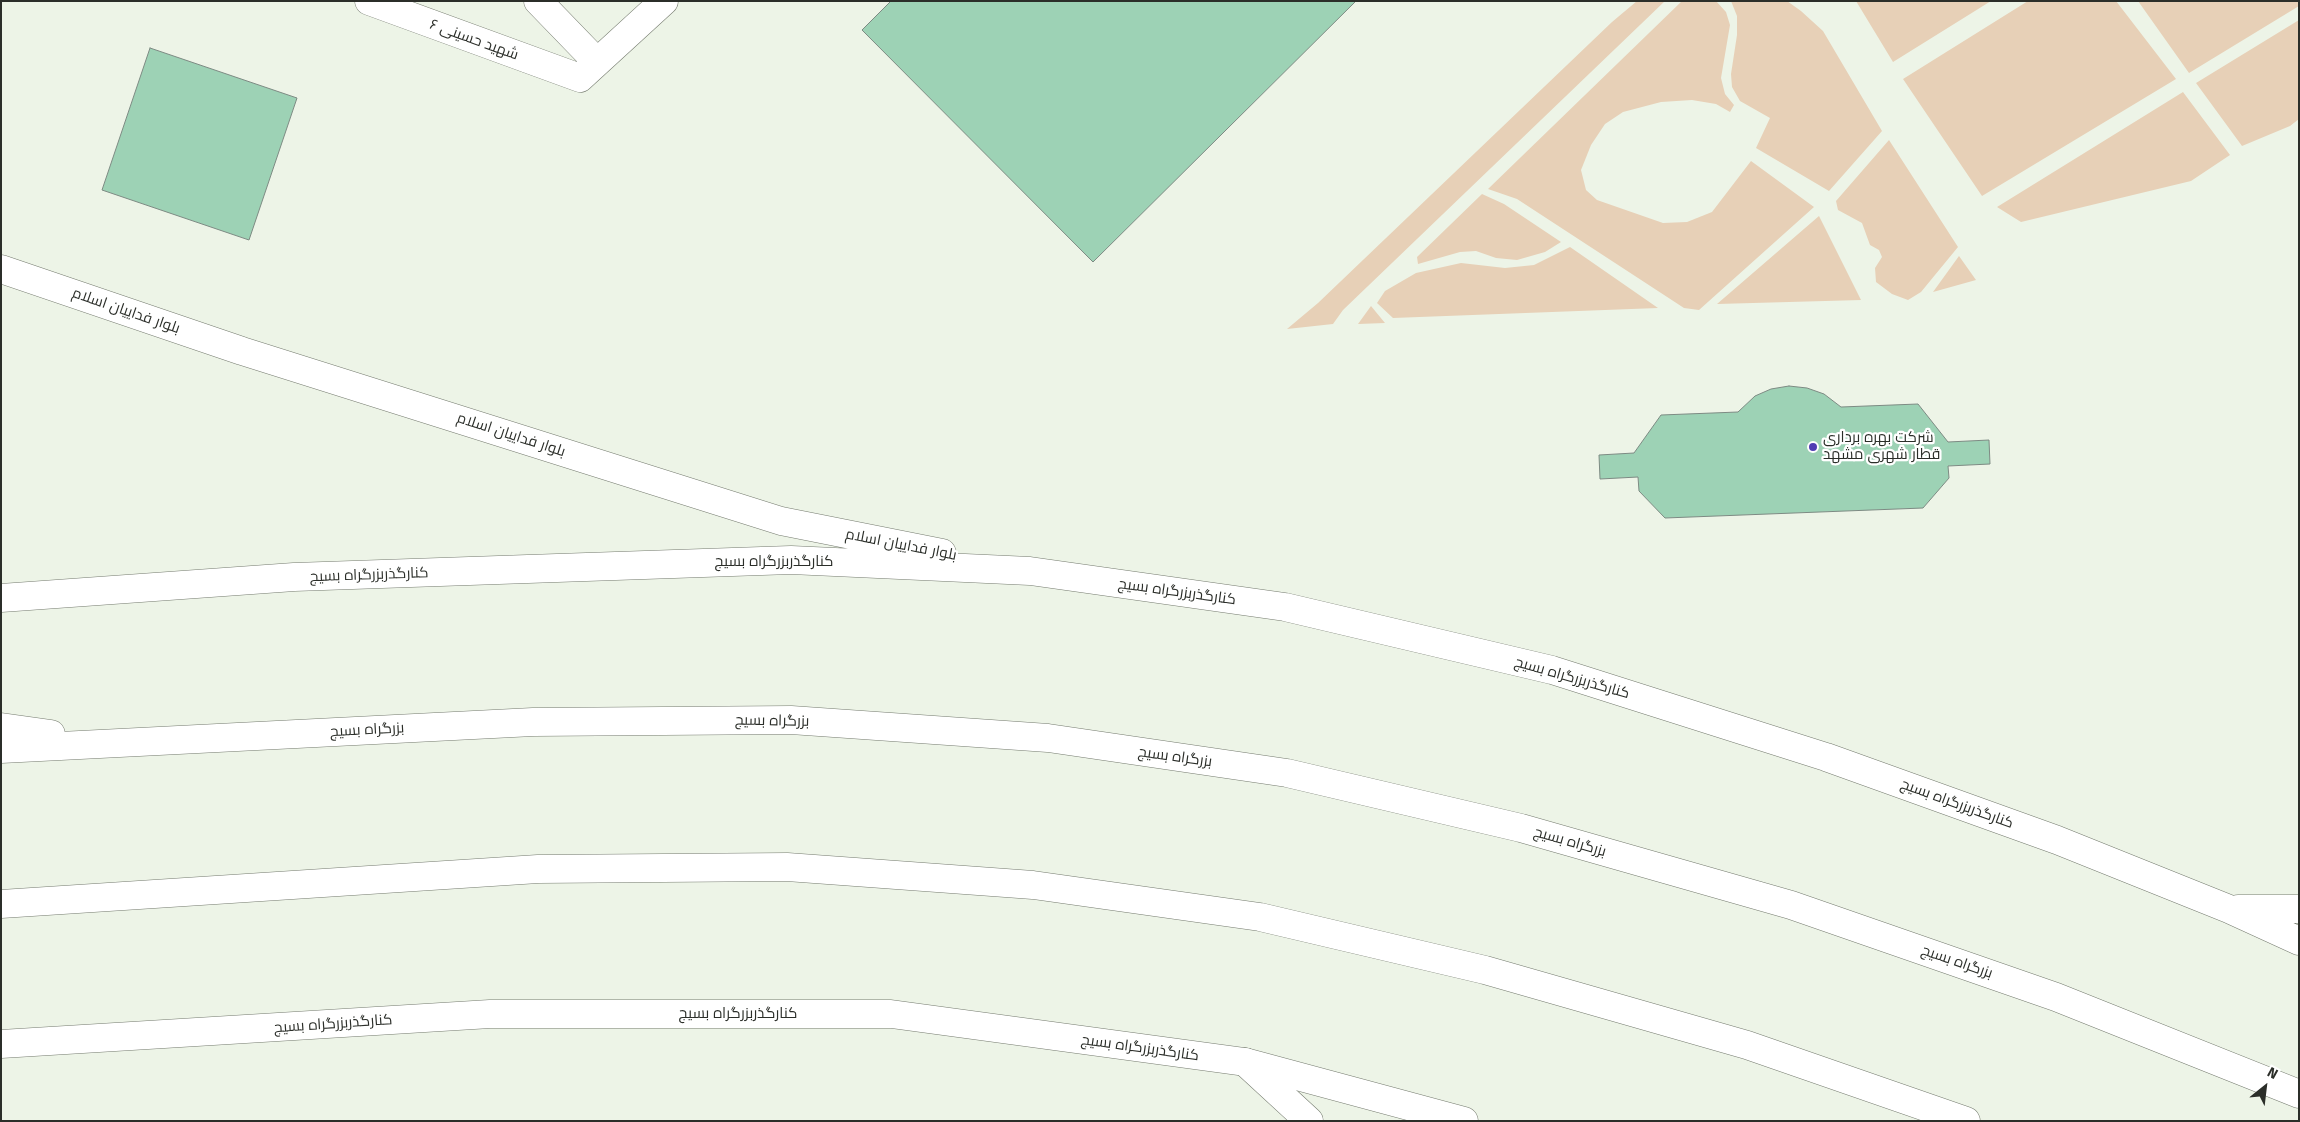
<!DOCTYPE html>
<html>
<head>
<meta charset="utf-8">
<style>
  body { margin:0 }
  #map { position:relative; width:2300px; height:1122px; overflow:hidden; background:#edf4e7; font-family:"Fira Sans",sans-serif }
  canvas { display:block }
  .frame { position:absolute; inset:0; border:2px solid #2b2e29; pointer-events:none }
  .north { position:absolute; left:2240px; top:1062px; width:50px; height:50px; -webkit-text-stroke:4px #fff; paint-order:stroke; rotate:29deg; font-size:14px; font-weight:700; line-height:20px; text-align:center; color:#2b2e29 }
  .north::after { content:''; display:block; margin:auto; width:18px; height:22px; background:#2b2e29; clip-path:polygon(50% 0,100% 100%,50% 72%,0 100%) }
</style>
</head>
<body>
<div id="map">
<canvas width="2300" height="1122"></canvas>
<div class="frame"></div>
<div class="north">N</div>
</div>
<script>
const c = document.querySelector('canvas').getContext('2d');
c.lineJoin = 'round';
function fill(path, color) { c.fillStyle = color; c.fill(path, 'evenodd'); }
const poly = rows => new Path2D(rows.map(r => 'M' + r).join(''));
function trace(path, color, width, dash) { c.strokeStyle = color; c.lineWidth = width; c.lineCap = dash ? 'butt' : 'round'; c.setLineDash(dash || []); c.stroke(path); }
function drawText(font, color, halo, rows, align = 'center') {
  c.font = font + ' "Fira Sans",Cairo,sans-serif'; c.lineWidth = 4.5; c.setLineDash([]); c.textBaseline = 'middle'; c.strokeStyle = halo; c.fillStyle = color; for (const [text, x, y, turn = 0] of rows) {
    c.save(); c.translate(x, y); c.rotate((+turn || 0) * Math.PI / 180); c.textAlign = isNaN(turn) ? turn : align; if (halo) c.strokeText(text, 0, 0); c.fillText(text, 0, 0); c.restore();
  }
}
fill(poly([
  [1637,1,1665,1,1343,310,1333,324,1287,329,1318,303,1612,22],
  [1682,1,1716,1,1726,12,1730,25,1721,78,1725,94,1734,105,1730,112,1716,104,1692,100,1661,102,1623,112,1605,124,1591,145,1581,170,1586,190,1597,200,1663,223,1687,222,1712,212,1751,161,1814,207,1699,310,1684,308,1517,199,1488,189],
  [1731,1,1787,1,1801,11,1823,31,1882,131,1829,191,1756,148,1770,118,1740,101,1732,87,1731,74,1737,35,1737,16],
  [1856,1,1991,1,1893,62],
  [2028,1,2116,1,2176,79,1982,196,1903,79],
  [2138,1,2299,1,2299,6,2189,73],
  [2299,20,2299,119,2290,126,2242,146,2196,83],
  [2183,92,2230,155,2191,181,2021,222,1997,207],
  [1889,140,1958,247,1921,292,1908,300,1892,294,1876,282,1875,268,1882,257,1879,250,1870,245,1862,223,1838,210,1836,201],
  [1482,194,1504,204,1561,242,1545,252,1517,260,1496,258,1476,251,1460,252,1418,264,1417,257],
  [1819,216,1861,300,1717,304],
  [1570,247,1658,308,1393,318,1377,303,1385,291,1416,273,1461,263,1505,268,1534,265],
  [1959,256,1976,280,1933,292],
  [1371,306,1385,323,1358,324]
]), '#e7d0b7');
const building = poly([
  [891,1,1356,1,1093,262,862,30,891,1],
  [150,48,297,98,249,240,102,190,150,48],
  [1789,386,1807,388,1824,394,1841,407,1918,404,1948,442,1989,440,1990,464,1948,466,1949,478,1923,508,1665,518,1639,491,1638,477,1600,479,1599,455,1634,453,1661,415,1738,412,1755,396,1771,389,1789,386]
]);
fill(building, '#9dd2b5');
trace(building, '#7d8a83', 1);
const minor = poly([
  [369,1,580,78,664,1],
  [538,1,597,62],
  [1245,1062,1309,1121]
]);
const major = poly([
  [1,269,242,351,781,521,942,553],
  [1,598,294,577,791,560,1030,571,1285,607,1552,670,1826,757,2057,840,2229,909,2299,941],
  [2238,909,2299,909],
  [1,1044,490,1014,891,1014,1245,1062,1464,1121]
]);
const highway = poly([
  [1,727,51,734],
  [1,749,533,722,791,720,1048,738,1287,773,1521,828,1791,905,2056,997,2299,1094],
  [1,904,538,869,787,867,1033,885,1260,917,1485,970,1747,1045,1966,1121]
]);
trace(minor, '#757b6f', 29);
trace(major, '#757b6f', 29);
trace(highway, '#757b6f', 29);
trace(minor, '#fff', 28);
trace(major, '#fff', 28);
trace(highway, '#fff', 28);
for (const [x, y, r, color] of [
  [1813,447,5,"#503cb3"]
]) { const dot = new Path2D(); dot.arc(x, y, r, 0, 2 * Math.PI); c.fillStyle = color; c.fill(dot); trace(dot, '#fff', 2); }
drawText('15px', '#2b2e29', '#fff', [
  ["شهید حسینی ۶",474,40,20],
  ["بلوار فداییان اسلام",126,311,19],
  ["بلوار فداییان اسلام",511,435,18],
  ["بلوار فداییان اسلام",901,545,11],
  ["کنارگذربزرگراه بسیج",774,562],
  ["کنارگذربزرگراه بسیج",369,575,-2],
  ["کنارگذربزرگراه بسیج",1177,592,8],
  ["کنارگذربزرگراه بسیج",1572,678,16],
  ["بزرگراه بسیج",772,721,1],
  ["بزرگراه بسیج",367,730,-3],
  ["بزرگراه بسیج",1175,757,8],
  ["کنارگذربزرگراه بسیج",1957,804,20],
  ["بزرگراه بسیج",1570,842,16],
  ["بزرگراه بسیج",1957,962,19],
  ["کنارگذربزرگراه بسیج",738,1014],
  ["کنارگذربزرگراه بسیج",333,1024,-4],
  ["کنارگذربزرگراه بسیج",1140,1048,8]
]);
drawText('15px', '#2b2e29', '#fff', [
  ["شرکت بهره برداری",1823,438],
  ["قطار شهری مشهد",1823,455]
], 'left');
</script>
</body>
</html>
